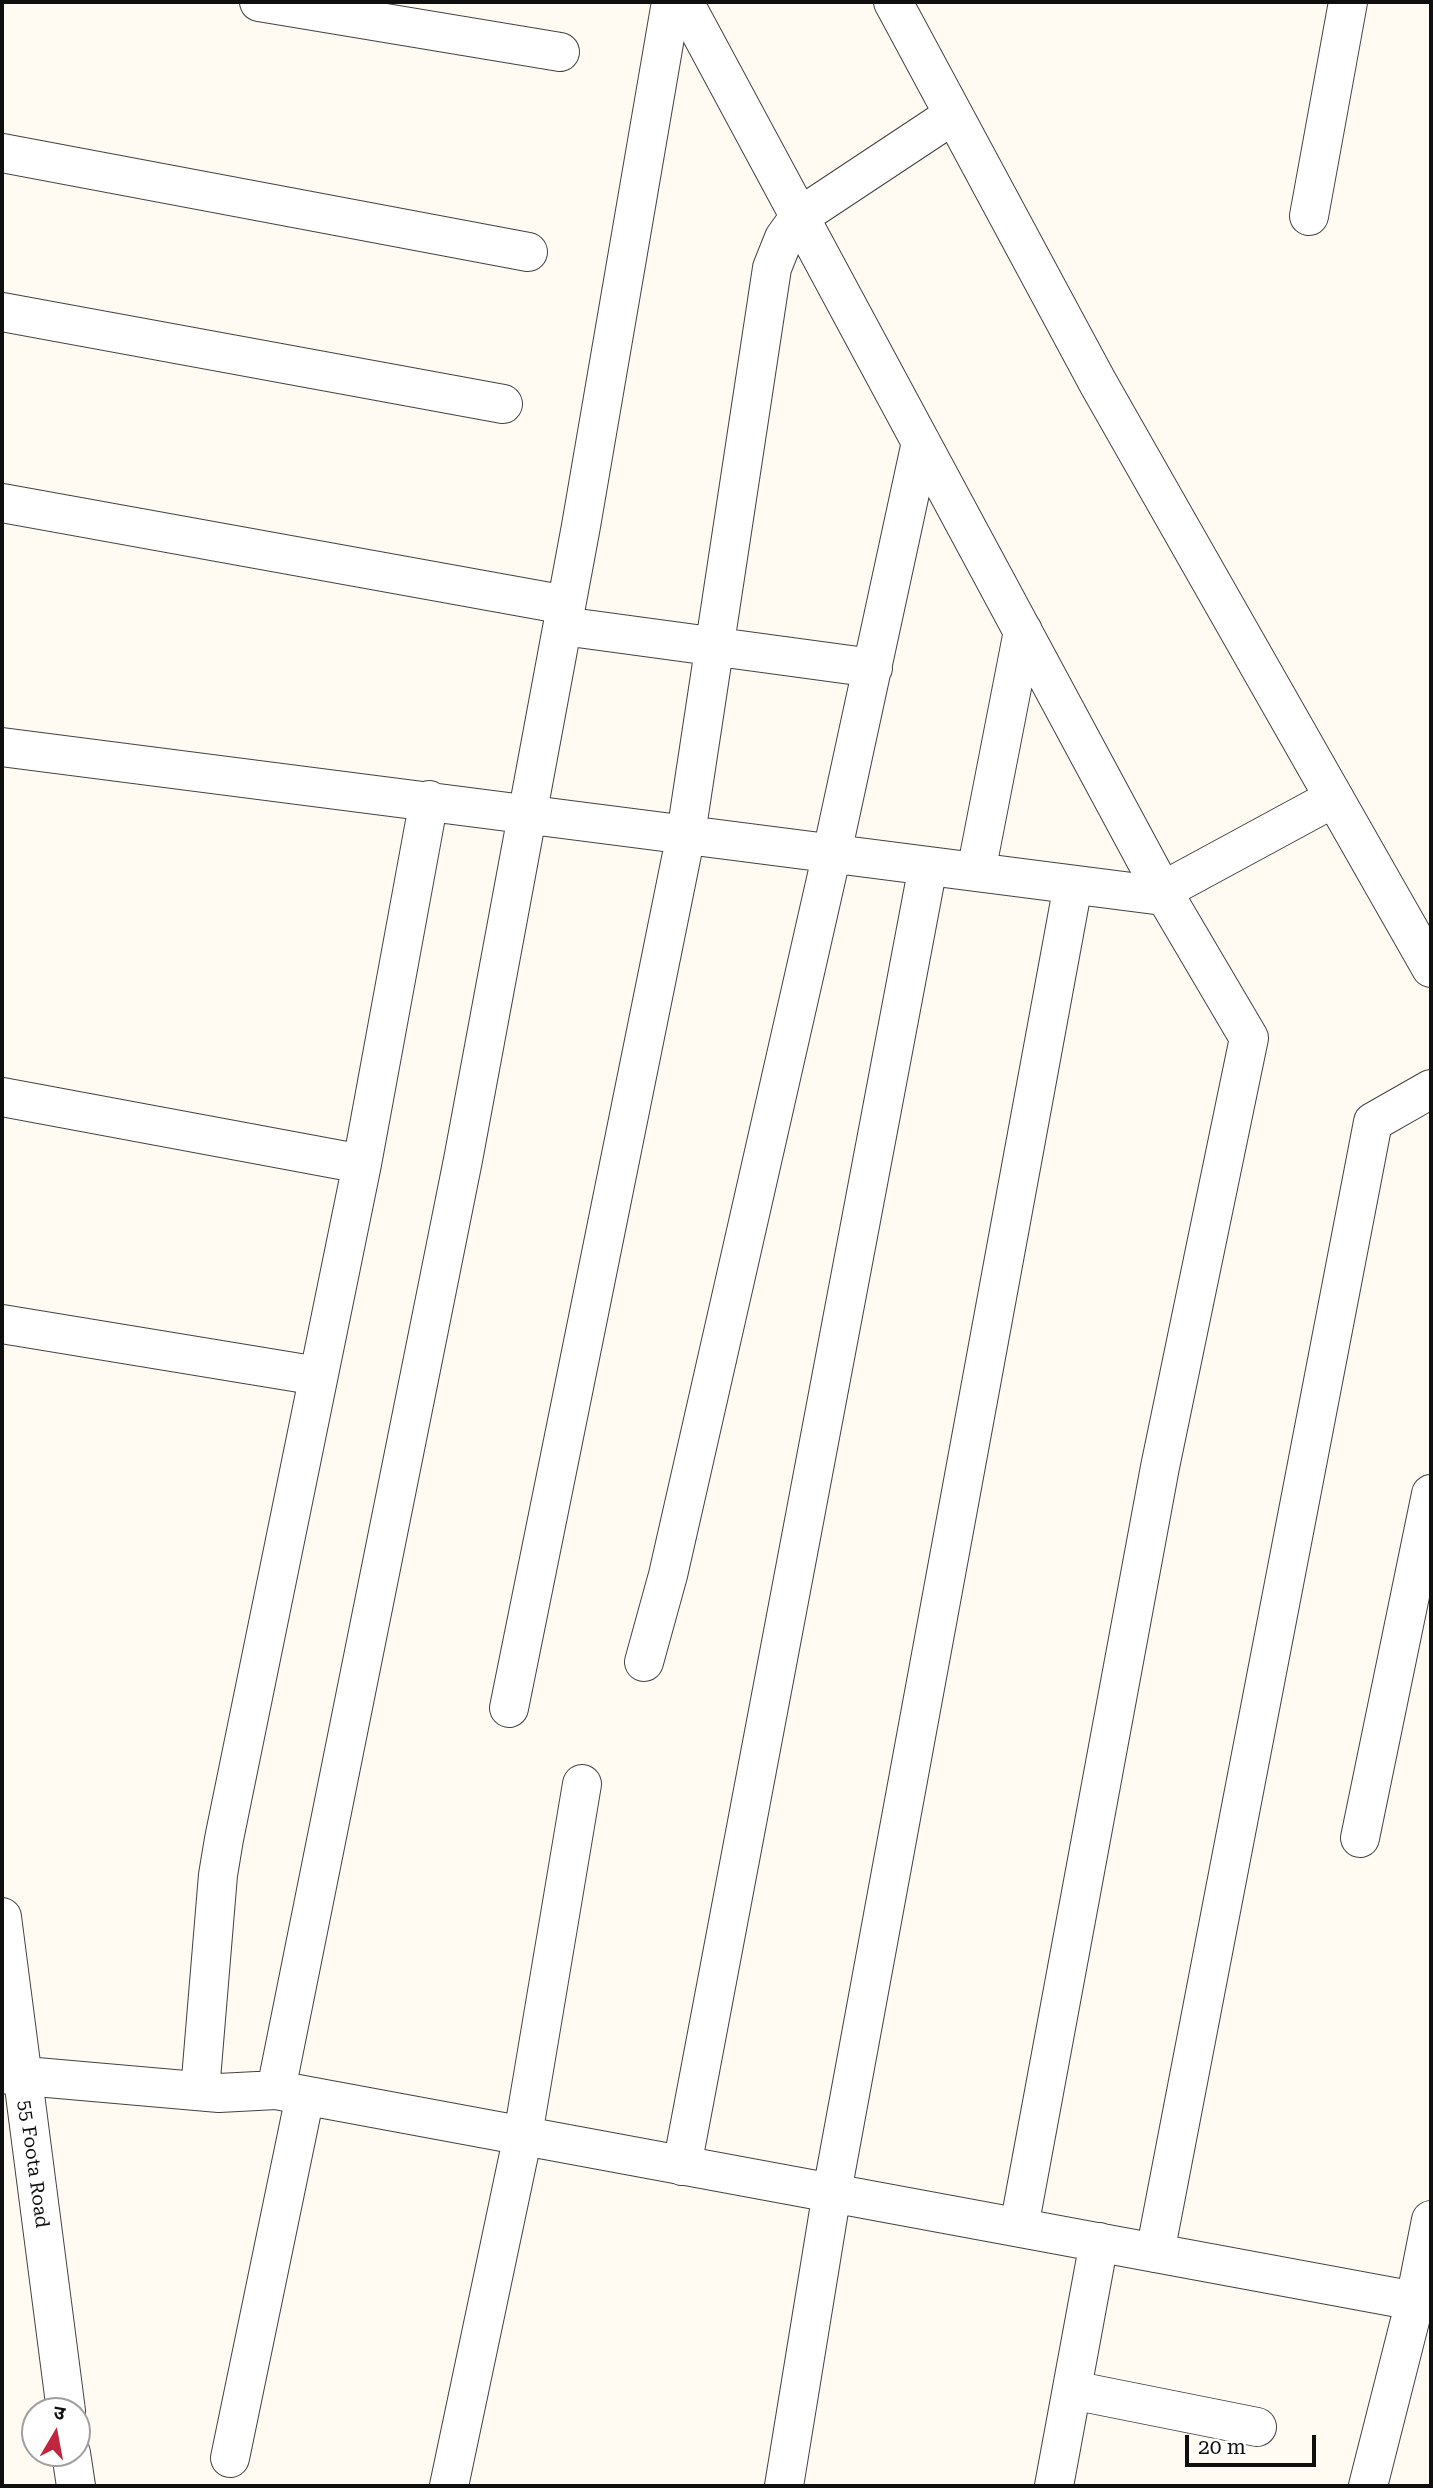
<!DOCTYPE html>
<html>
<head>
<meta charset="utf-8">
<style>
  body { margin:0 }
  #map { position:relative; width:1433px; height:2488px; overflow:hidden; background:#fffbf2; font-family:"Roboto Serif","Noto Sans Devanagari",serif }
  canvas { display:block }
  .frame { position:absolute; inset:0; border:4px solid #0f0f0f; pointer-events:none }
  .north { position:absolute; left:21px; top:2397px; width:70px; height:70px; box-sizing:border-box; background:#fff; border:2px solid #9f9f9f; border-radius:50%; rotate:10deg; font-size:19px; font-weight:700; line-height:28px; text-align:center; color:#0f0f0f }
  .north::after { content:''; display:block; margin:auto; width:24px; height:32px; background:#c1263f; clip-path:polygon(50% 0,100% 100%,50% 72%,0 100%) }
  .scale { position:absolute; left:1185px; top:2435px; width:131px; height:32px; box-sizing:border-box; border:4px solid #0f0f0f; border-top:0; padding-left:9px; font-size:21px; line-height:24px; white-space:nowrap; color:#0f0f0f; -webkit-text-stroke:5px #fff; paint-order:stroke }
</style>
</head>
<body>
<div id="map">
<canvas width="1433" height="2488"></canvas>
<div class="frame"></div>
<div class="north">उ</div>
<div class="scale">20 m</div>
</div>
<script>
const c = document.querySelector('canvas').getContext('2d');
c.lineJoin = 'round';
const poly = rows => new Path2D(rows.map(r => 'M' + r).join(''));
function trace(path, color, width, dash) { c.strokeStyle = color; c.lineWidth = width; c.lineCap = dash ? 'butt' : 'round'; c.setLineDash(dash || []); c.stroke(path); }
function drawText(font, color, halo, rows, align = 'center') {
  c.font = font + ' "Roboto Serif",serif'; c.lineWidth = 7; c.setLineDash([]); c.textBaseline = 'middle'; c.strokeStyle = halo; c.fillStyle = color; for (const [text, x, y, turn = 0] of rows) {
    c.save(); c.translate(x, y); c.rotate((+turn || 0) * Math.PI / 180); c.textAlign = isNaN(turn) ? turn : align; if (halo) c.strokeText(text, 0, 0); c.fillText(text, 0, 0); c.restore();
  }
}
const minor = poly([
  [259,2,560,52],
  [684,2,1163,892,1249,1038,1160,1467,1019,2227],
  [2,153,528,252],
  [1309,216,1348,2],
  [2,312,503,404],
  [2,503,566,605],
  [563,626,873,668],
  [2,747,1155,895,1334,798],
  [976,872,1023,631],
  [2,1097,362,1164],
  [2,1324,318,1376],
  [644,1662,668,1575,832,853,921,442],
  [509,1708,686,834,772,268,784,238,799,217,953,115],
  [1360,1838,1431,1494],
  [2,2074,219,2093,276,2090,1431,2304],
  [276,2090,463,1160,581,526,671,2],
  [200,2091,218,1875,224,1839,362,1164,429,800],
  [682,2166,928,866],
  [1155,2253,1373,1122,1431,1089],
  [1072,2390,1257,2427],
  [230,2458,305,2096],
  [449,2486,523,2135,582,1784],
  [784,2486,832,2192,1073,885],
  [1054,2486,1099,2242],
  [1368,2486,1415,2301,1431,2220]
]);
const tertiary = poly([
  [893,2,1098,383,1431,968],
  [2,1917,66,2411],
  [71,2453,76,2486]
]);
trace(minor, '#424242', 40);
trace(tertiary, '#424242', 40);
trace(minor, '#fff', 38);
trace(tertiary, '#fff', 38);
drawText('19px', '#0f0f0f', '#fff', [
  ["55 Foota Road",33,2164,82]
]);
</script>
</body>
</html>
